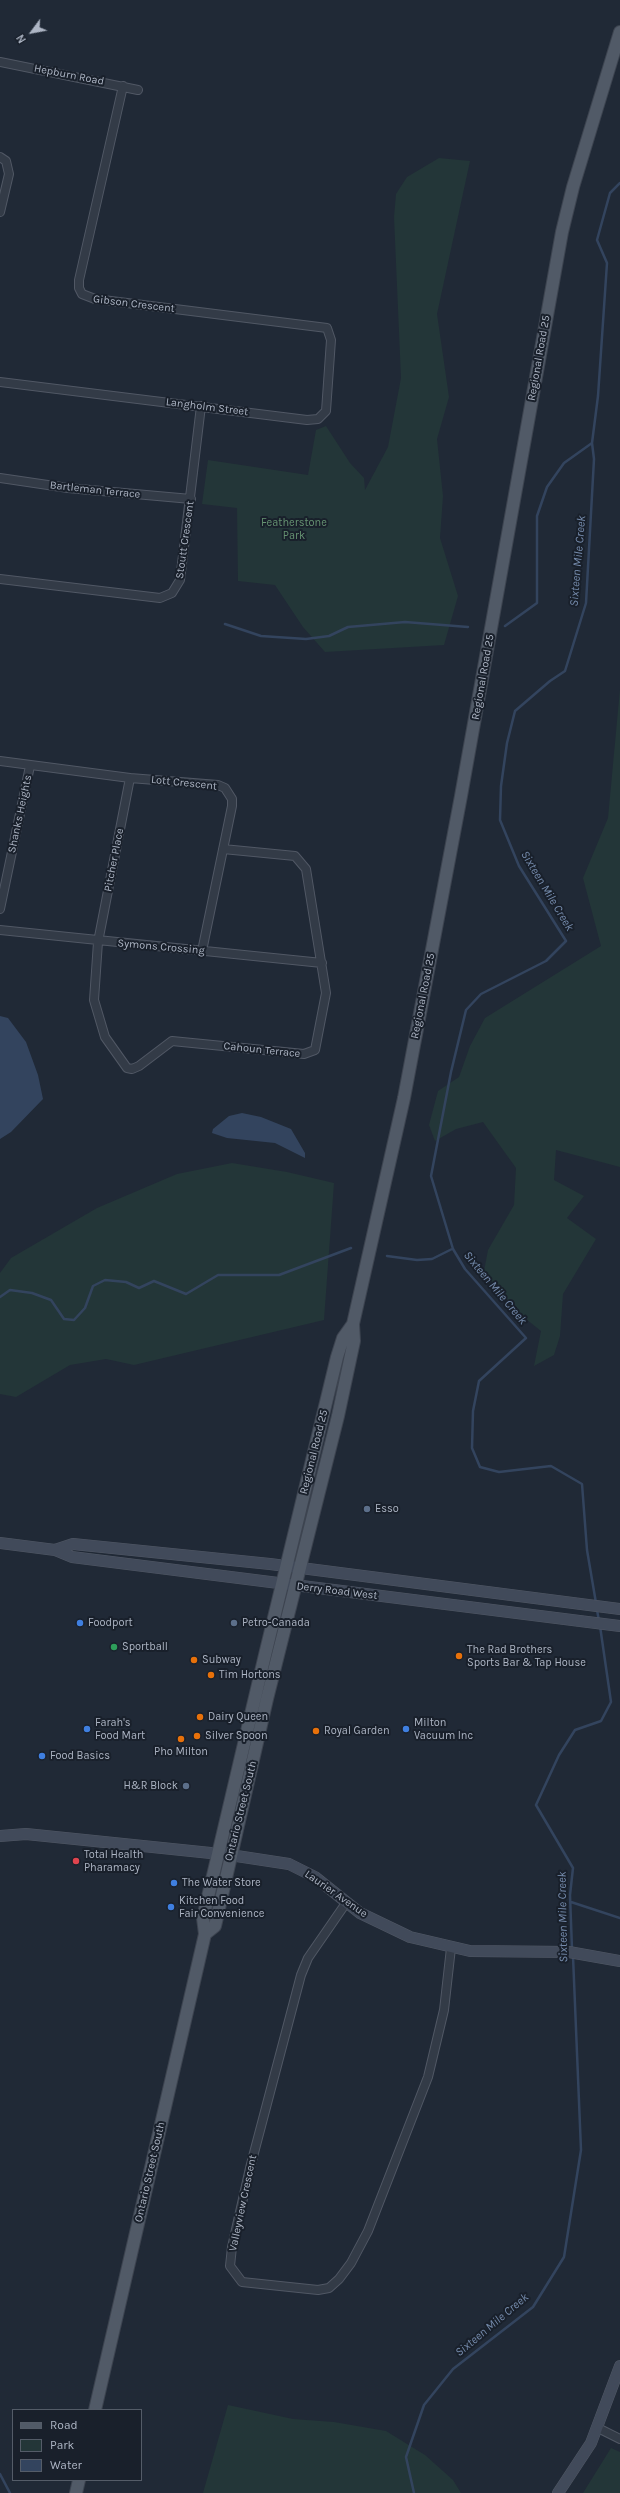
<!DOCTYPE html>
<html>
<head>
<meta charset="utf-8">
<style>
  body { margin:0 }
  #map { position:relative; width:620px; height:2493px; overflow:hidden; background:#202936; font-family:Karla,sans-serif }
  canvas { display:block }
  .legend { position:absolute; left:12px; top:2409px; width:130px; height:72px; box-sizing:border-box; background:#19202b; border:1px solid #545c68; margin:0; padding:5px 7px; list-style:none; font-size:12px; color:#adb5c4 }
  .legend li { display:flex; align-items:center; gap:8px; height:20px }
  .legend b { width:20px; border:1px solid #545c68 }
  .north { position:absolute; left:12px; top:12px; width:40px; height:40px; -webkit-text-stroke:3px #19202b; paint-order:stroke; rotate:238deg; font-size:11px; font-weight:700; line-height:16px; text-align:center; color:#adb5c4 }
  .north::after { content:''; display:block; margin:auto; width:14px; height:18px; background:#adb5c4; clip-path:polygon(50% 0,100% 100%,50% 72%,0 100%) }
</style>
</head>
<body>
<div id="map">
<canvas width="620" height="2493"></canvas>
<ul class="legend">
<li><b style="height:5px;background:#515a67"></b>Road</li>
<li><b style="height:11px;background:#233638"></b>Park</li>
<li><b style="height:11px;background:#33445e"></b>Water</li>
</ul>
<div class="north">N</div>
</div>
<script>
const c = document.querySelector('canvas').getContext('2d');
c.lineJoin = 'round';
function fill(path, color) { c.fillStyle = color; c.fill(path, 'evenodd'); }
const poly = rows => new Path2D(rows.map(r => 'M' + r).join(''));
function trace(path, color, width, dash) { c.strokeStyle = color; c.lineWidth = width; c.lineCap = dash ? 'butt' : 'round'; c.setLineDash(dash || []); c.stroke(path); }
function drawText(font, color, halo, rows, align = 'center') {
  c.font = font + ' Karla,sans-serif'; c.lineWidth = 4; c.setLineDash([]); c.textBaseline = 'middle'; c.strokeStyle = halo; c.fillStyle = color; for (const [text, x, y, turn = 0] of rows) {
    c.save(); c.translate(x, y); c.rotate((+turn || 0) * Math.PI / 180); c.textAlign = isNaN(turn) ? turn : align; if (halo) c.strokeText(text, 0, 0); c.fillText(text, 0, 0); c.restore();
  }
}
fill(poly([
  [439,158,470,161,437,314,449,397,437,439,443,496,440,538,458,596,444,645,325,652,303,627,275,585,238,581,237,508,202,504,208,460,308,475,316,430,326,426,350,463,364,478,365,490,388,447,401,378,394,217,396,194,407,177],
  [620,689,620,1167,556,1150,554,1180,584,1196,567,1218,596,1239,563,1294,560,1336,554,1355,534,1366,541,1331,506,1303,484,1271,488,1250,514,1205,516,1168,483,1122,456,1129,435,1141,429,1125,438,1091,459,1077,470,1046,485,1018,601,946,583,878,608,818],
  [232,1163,287,1172,334,1183,324,1320,134,1365,106,1359,70,1365,16,1397,0,1394,0,1273,11,1258,97,1208,177,1174],
  [228,2405,293,2419,334,2422,386,2431,425,2455,453,2480,461,2493,203,2493],
  [611,2448,620,2452,620,2493,583,2493]
]), '#233638');
fill(poly([
  [0,1016,8,1018,26,1042,38,1075,43,1099,11,1132,0,1139],
  [242,1113,261,1117,291,1129,305,1153,305,1158,275,1143,227,1138,212,1133,213,1129,229,1116]
]), '#33445e');
trace(poly([
  [225,624,261,636,306,639,329,636,348,627,405,622,468,627],
  [505,626,537,603,537,516,547,487,564,463,592,443],
  [387,1256,417,1260,432,1259,452,1249],
  [0,1297,10,1290,32,1293,51,1300,64,1319,74,1320,85,1308,93,1286,105,1280,126,1282,139,1288,154,1281,186,1294,218,1275,279,1275,351,1248],
  [596,1603,587,1550,582,1484,551,1466,499,1472,480,1467,472,1448,473,1411,479,1381,526,1338,465,1269,453,1249,431,1176,451,1072,466,1010,481,994,546,961,566,941,519,866,500,820,501,786,507,743,515,711,550,681,565,671,586,603,594,459,592,443,598,396,607,263,597,240,610,193,620,183],
  [597,1610,599,1621],
  [571,1902,620,1918],
  [572,1949,570,1895,573,1868,536,1805,559,1755,575,1730,601,1721,611,1702,600,1626],
  [0,2474,10,2493],
  [414,2493,406,2457,424,2405,453,2369,533,2307,564,2257,581,2150,573,1956]
]), '#33445e', 2.5);
const street = poly([
  [0,62,138,90],
  [0,157,6,161,9,174,0,212],
  [0,382,307,420,318,419,326,411,331,340,327,328,95,299,82,294,79,288,79,280,123,86],
  [0,478,68,488,191,499],
  [0,579,160,598,172,593,180,580,201,406],
  [0,761,130,778,218,785,225,788,232,799,232,806,202,951],
  [130,778,98,942,94,1000,105,1037,127,1068,132,1069,139,1066,172,1041,304,1054,315,1050,326,993,306,869,295,856,223,849],
  [0,909,30,766],
  [0,930,322,963],
  [346,1903,308,1958,301,1975,250,2168,232,2247,230,2266,242,2282,318,2290,329,2288,339,2279,351,2263,368,2231,428,2077,444,2010,451,1948],
  [598,2428,620,2439]
]);
const secondary = poly([
  [0,1543,55,1550,72,1557,620,1626],
  [55,1550,73,1544,270,1564,620,1609],
  [0,1836,26,1834,75,1839,230,1855,289,1864,315,1877,360,1913,410,1937,470,1951,569,1952,620,1961],
  [558,2493,591,2443,620,2366]
]);
const primary = poly([
  [205,1934,215,1926,267,1699,338,1416,354,1341,353,1324,404,1098,461,796,562,232,573,187,620,32],
  [95,2410,205,1934,203,1918,264,1659,337,1357,343,1338,353,1324],
  [76,2493,79,2480]
]);
trace(street, '#515865', 10);
trace(secondary, '#515865', 12);
trace(primary, '#3d4450', 14);
trace(street, '#333b47', 8);
trace(secondary, '#414a5a', 11);
trace(primary, '#515a67', 12);
for (const [x, y, r, color] of [
  [367,1509,4,"#5c6f8a"],
  [80,1623,4,"#3f7fe0"],
  [234,1623,4,"#5c6f8a"],
  [114,1647,4,"#2e9e5b"],
  [459,1656,4,"#e8710a"],
  [194,1660,4,"#e8710a"],
  [211,1675,4,"#e8710a"],
  [200,1717,4,"#e8710a"],
  [87,1729,4,"#3f7fe0"],
  [406,1729,4,"#3f7fe0"],
  [316,1731,4,"#e8710a"],
  [197,1736,4,"#e8710a"],
  [181,1739,4,"#e8710a"],
  [42,1756,4,"#3f7fe0"],
  [186,1786,4,"#5c6f8a"],
  [76,1861,4,"#e0444e"],
  [174,1883,4,"#3f7fe0"],
  [171,1907,4,"#3f7fe0"]
]) { const dot = new Path2D(); dot.arc(x, y, r, 0, 2 * Math.PI); c.fillStyle = color; c.fill(dot); trace(dot, '#19202b', 1.5); }
drawText('11px', '#adb5c4', '#19202b', [
  ["Hepburn Road",69,75,11],
  ["Gibson Crescent",134,304,7],
  ["Regional Road 25",539,358,-80],
  ["Langholm Street",207,407,7],
  ["Bartleman Terrace",95,490,6],
  ["Stoutt Crescent",185,540,-82],
  ["Regional Road 25",483,677,-80],
  ["Lott Crescent",184,783,6],
  ["Shanks Heights",20,814,-78],
  ["Pitcher Place",114,860,-79],
  ["Symons Crossing",161,947,5],
  ["Regional Road 25",423,996,-79],
  ["Cahoun Terrace",262,1050,6],
  ["Regional Road 25",314,1452,-76],
  ["Derry Road West",337,1591,7],
  ["Ontario Street South",241,1811,-76],
  ["Laurier Avenue",336,1894,35],
  ["Ontario Street South",150,2172,-77],
  ["Valleyview Crescent",243,2203,-78]
]);
drawText('11px', '#669372', '#19202b', [
  ["Featherstone",294,523],
  ["Park",294,536]
]);
drawText('11px', '#adb5c4', '#19202b', [
  ["Esso",375,1509],
  ["Foodport",88,1623],
  ["Petro-Canada",242,1623],
  ["Sportball",122,1647],
  ["The Rad Brothers",467,1650],
  ["Sports Bar & Tap House",467,1663],
  ["Subway",202,1660],
  ["Tim Hortons",219,1675],
  ["Dairy Queen",208,1717],
  ["Farah's",95,1723],
  ["Food Mart",95,1736],
  ["Milton",414,1723],
  ["Vacuum Inc",414,1736],
  ["Royal Garden",324,1731],
  ["Silver Spoon",205,1736],
  ["Pho Milton",181,1752,"center"],
  ["Food Basics",50,1756],
  ["H&R Block",178,1786,"right"],
  ["Total Health",84,1855],
  ["Pharamacy",84,1868],
  ["The Water Store",182,1883],
  ["Kitchen Food",179,1901],
  ["Fair Convenience",179,1914]
], 'left');
drawText('italic 12px', '#758bac', '#19202b', [
  ["Sixteen Mile Creek",578,561,-85],
  ["Sixteen Mile Creek",547,891,59],
  ["Sixteen Mile Creek",495,1288,50],
  ["Sixteen Mile Creek",563,1917,-91],
  ["Sixteen Mile Creek",492,2325,-40]
]);
</script>
</body>
</html>
